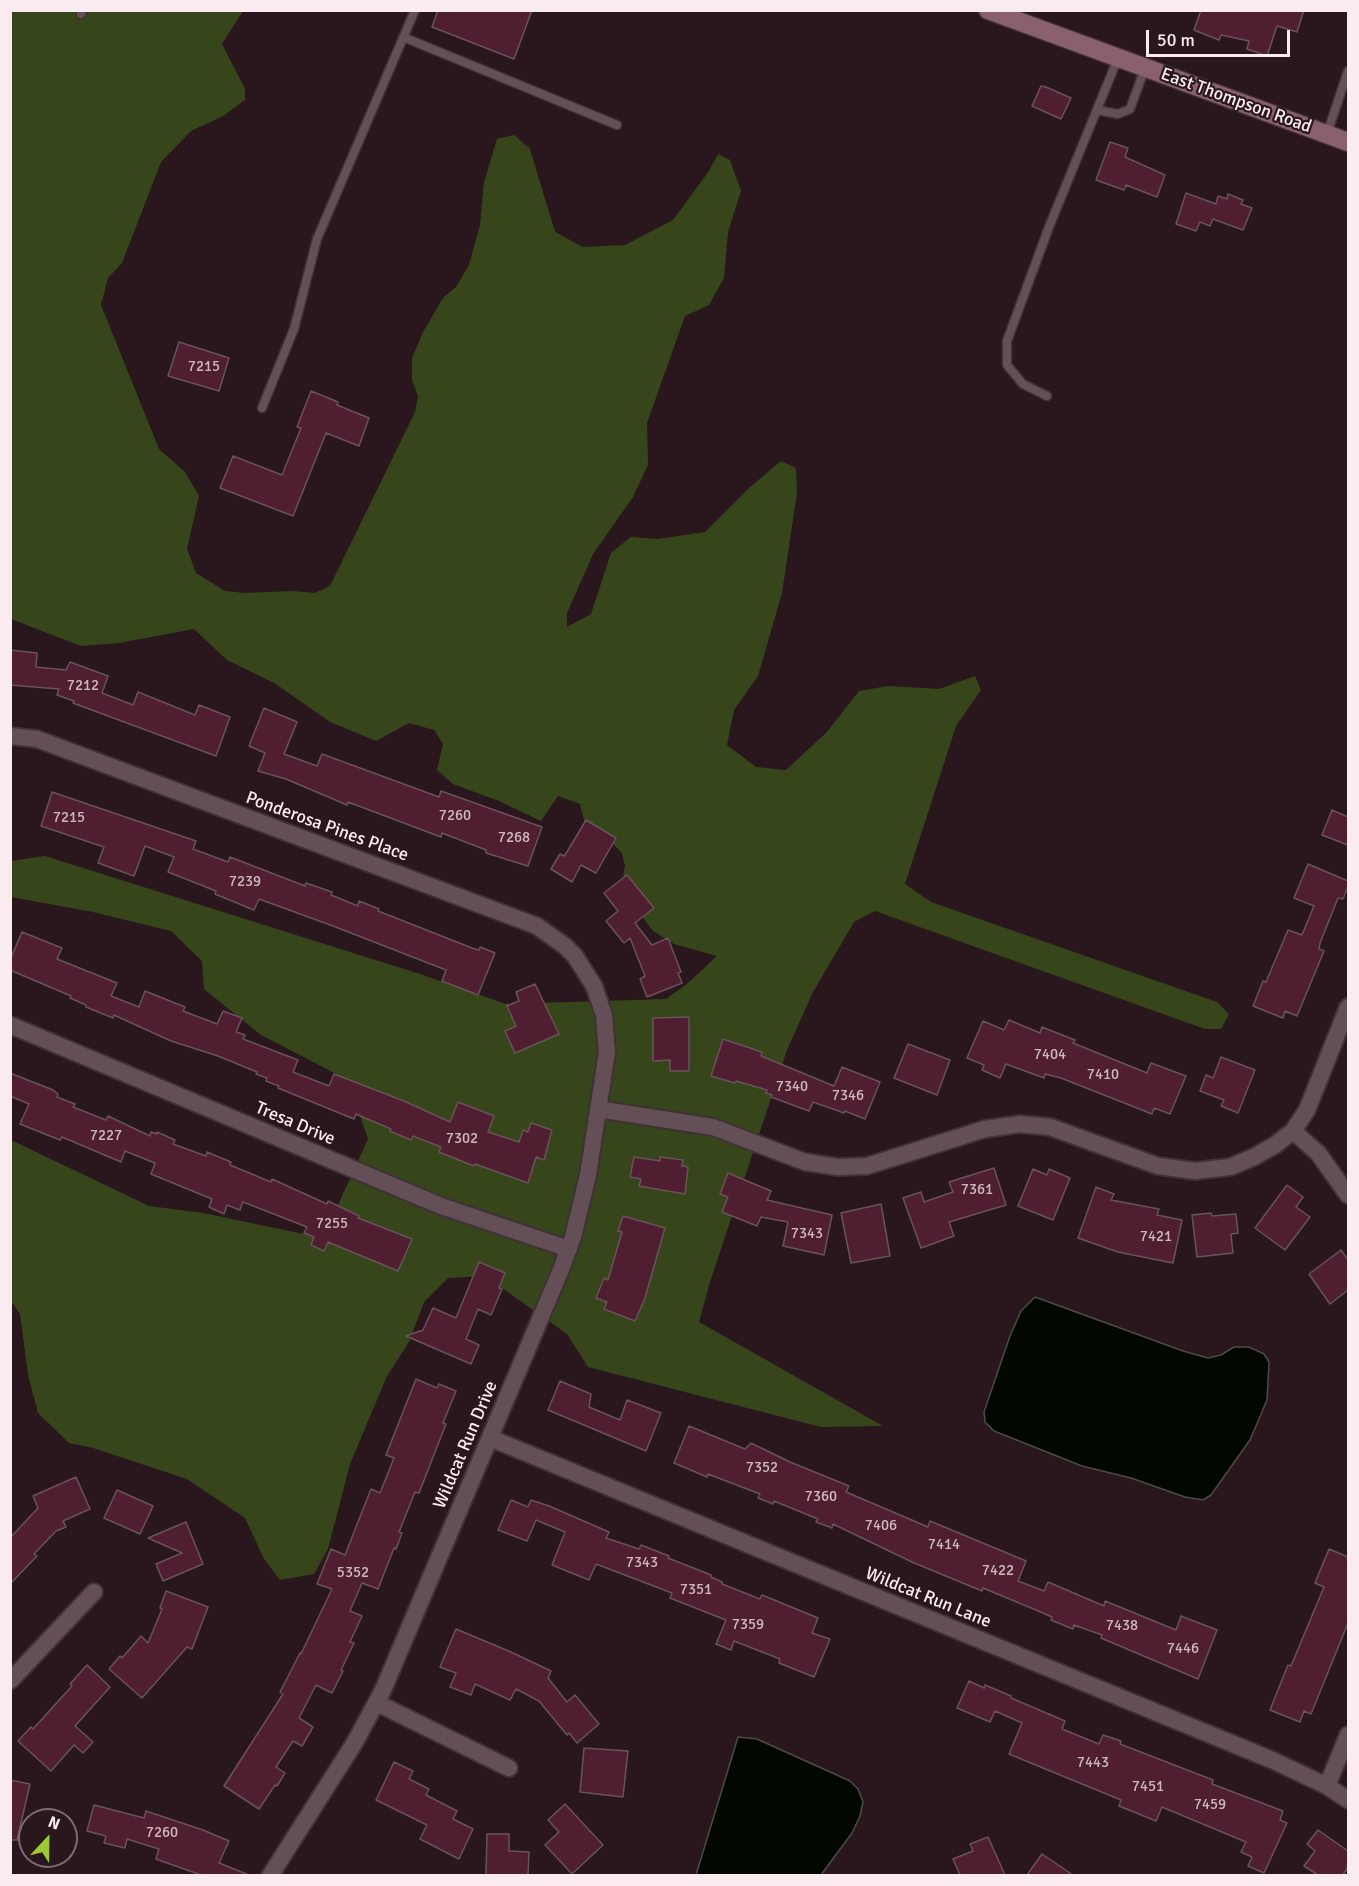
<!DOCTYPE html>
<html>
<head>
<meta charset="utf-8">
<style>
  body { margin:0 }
  #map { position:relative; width:1359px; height:1886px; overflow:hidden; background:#29171d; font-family:Signika,sans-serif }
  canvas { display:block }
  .frame { position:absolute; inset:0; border:12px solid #f9ebef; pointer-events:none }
  .north { position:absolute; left:18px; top:1808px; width:60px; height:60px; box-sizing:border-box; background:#29171d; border:2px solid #7c6c71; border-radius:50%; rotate:22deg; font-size:16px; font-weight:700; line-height:24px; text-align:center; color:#f9ebef }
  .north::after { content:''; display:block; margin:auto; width:21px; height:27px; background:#9cca32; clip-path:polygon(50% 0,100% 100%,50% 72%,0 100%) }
  .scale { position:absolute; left:1146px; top:30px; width:144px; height:27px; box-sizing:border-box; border:3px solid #f9ebef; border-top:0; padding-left:8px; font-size:18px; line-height:21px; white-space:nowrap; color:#f9ebef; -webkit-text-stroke:4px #29171d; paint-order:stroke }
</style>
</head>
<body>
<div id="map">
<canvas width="1359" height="1886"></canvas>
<div class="frame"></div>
<div class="north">N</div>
<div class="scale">50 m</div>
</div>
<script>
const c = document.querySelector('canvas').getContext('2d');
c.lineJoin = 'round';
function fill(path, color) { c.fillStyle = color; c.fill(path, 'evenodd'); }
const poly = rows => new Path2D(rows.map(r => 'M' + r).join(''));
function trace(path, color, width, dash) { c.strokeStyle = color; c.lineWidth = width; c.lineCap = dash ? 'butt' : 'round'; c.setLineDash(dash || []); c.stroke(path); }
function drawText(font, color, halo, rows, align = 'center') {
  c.font = font + ' Signika,sans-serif'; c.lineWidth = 4.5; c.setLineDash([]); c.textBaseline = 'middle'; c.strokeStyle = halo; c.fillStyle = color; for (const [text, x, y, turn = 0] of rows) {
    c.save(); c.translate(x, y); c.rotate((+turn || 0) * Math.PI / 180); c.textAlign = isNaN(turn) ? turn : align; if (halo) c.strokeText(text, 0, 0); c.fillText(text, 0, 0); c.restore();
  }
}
fill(poly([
  [11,11,243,11,222,44,245,89,245,100,223,116,191,131,161,162,122,263,108,278,101,305,159,449,185,472,199,496,187,549,196,573,225,591,245,593,293,591,315,593,330,586,415,412,418,396,412,380,412,358,423,332,443,298,456,287,469,265,480,225,484,182,497,139,514,135,530,149,555,232,583,247,625,245,673,220,709,171,718,154,730,160,741,191,728,232,724,278,709,305,685,316,647,423,648,465,633,497,593,554,567,613,567,627,591,614,611,553,631,537,658,539,705,532,749,488,781,461,796,468,797,493,782,593,758,676,734,710,727,745,756,767,786,770,827,732,859,691,888,686,939,689,975,676,981,690,956,726,905,884,931,902,1217,1002,1229,1014,1221,1029,1205,1029,875,911,854,922,812,994,787,1050,710,1282,699,1322,883,1426,821,1427,588,1367,567,1334,485,1276,448,1278,424,1302,409,1342,387,1376,350,1464,328,1549,314,1574,280,1580,264,1559,245,1518,187,1479,93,1448,69,1443,38,1413,28,1375,20,1314,11,1301,11,1140,149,1206,203,1213,323,1238,368,1139,348,1080,261,1035,204,989,202,961,171,931,93,912,11,897,11,861,45,856,420,974,506,1004,666,999,688,983,717,956,674,944,653,931,630,901,622,882,625,866,622,853,600,831,584,820,580,804,558,796,541,821,499,801,453,784,437,770,443,744,434,730,409,723,376,741,330,722,276,684,227,660,194,629,119,643,81,646,11,619]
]), '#37461a');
const water = poly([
  [1035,1297,1183,1351,1208,1358,1221,1355,1234,1347,1249,1347,1264,1354,1269,1362,1267,1400,1250,1440,1211,1495,1203,1500,1185,1497,1131,1478,1082,1466,994,1431,985,1422,984,1412,1010,1336,1021,1311,1035,1297],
  [738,1737,757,1739,850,1781,858,1789,863,1802,860,1816,852,1833,821,1875,696,1875,738,1737]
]);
fill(water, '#020700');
trace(water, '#4c4b48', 1.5);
const building = poly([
  [438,10,532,10,514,59,432,27,438,10],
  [1201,10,1304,10,1297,32,1277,26,1267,56,1247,49,1249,41,1221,35,1219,40,1194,30,1201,10],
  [1041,86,1046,87,1071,98,1061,119,1032,106,1041,86],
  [1110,142,1128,148,1125,157,1165,175,1157,197,1126,185,1124,190,1096,180,1110,142],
  [1186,193,1216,204,1218,196,1227,199,1228,194,1243,200,1241,204,1252,208,1243,230,1213,219,1210,226,1200,222,1196,231,1176,224,1186,193],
  [179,342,229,358,219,391,168,376,179,342],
  [311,391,338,402,337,405,369,418,359,446,326,433,293,516,220,488,233,456,282,475,301,428,297,427,311,391],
  [10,650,37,653,36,667,66,670,70,662,108,676,102,693,133,705,138,692,195,715,199,705,230,717,216,756,73,703,74,701,57,695,59,689,10,685,10,650],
  [264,708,297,722,284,754,317,766,322,754,439,797,441,791,542,827,528,866,486,853,486,850,442,833,441,837,348,802,347,805,286,779,258,771,265,753,249,746,264,708],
  [52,792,196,841,193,849,228,862,230,857,305,886,306,883,332,892,331,895,358,906,359,901,379,909,378,911,472,948,479,950,480,947,495,953,478,995,442,981,446,970,333,926,259,899,254,910,215,894,216,891,168,872,174,857,145,846,134,876,98,863,104,847,41,826,52,792],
  [1332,810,1348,817,1348,845,1322,835,1332,810],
  [586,820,616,838,596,873,581,865,572,882,551,869,560,854,564,856,567,852,586,820],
  [1308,864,1348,881,1348,886,1343,899,1338,898,1320,943,1319,949,1324,951,1297,1016,1285,1011,1283,1018,1253,1006,1263,981,1266,982,1288,930,1302,935,1314,906,1294,898,1308,864],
  [627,875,654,908,635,923,652,945,668,938,681,972,678,973,682,983,647,997,640,979,645,976,630,938,624,943,606,921,618,911,604,893,627,875],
  [22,932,62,948,57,959,117,983,111,996,139,1007,145,991,185,1007,183,1011,217,1024,223,1011,242,1018,236,1032,245,1035,243,1039,298,1060,293,1072,329,1086,334,1074,404,1101,450,1122,458,1102,494,1116,488,1132,519,1142,523,1130,528,1132,531,1123,552,1130,544,1160,536,1157,528,1183,475,1164,474,1166,439,1152,441,1147,413,1136,411,1140,390,1131,391,1129,356,1114,354,1119,278,1088,279,1086,266,1081,267,1078,256,1074,257,1072,218,1056,171,1041,114,1015,113,1018,86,1007,86,1005,70,998,71,996,10,970,10,960,22,932],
  [535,984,559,1034,515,1053,505,1031,516,1026,507,1006,519,1001,516,992,535,984],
  [689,1017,689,1071,670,1071,670,1060,653,1061,653,1018,689,1017],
  [1009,1020,1040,1033,1042,1027,1075,1040,1073,1043,1147,1073,1151,1063,1186,1076,1170,1114,1154,1108,1152,1114,1061,1078,1045,1074,1044,1078,1006,1064,1000,1078,982,1070,984,1065,967,1058,983,1021,1004,1030,1009,1020],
  [723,1039,762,1052,761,1056,834,1086,842,1067,880,1082,865,1119,845,1111,844,1113,813,1102,809,1111,771,1097,772,1095,766,1093,767,1090,736,1081,735,1083,711,1076,723,1039],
  [908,1044,950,1060,937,1095,894,1078,908,1044],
  [1221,1057,1255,1070,1238,1113,1221,1106,1224,1100,1200,1091,1206,1075,1213,1078,1221,1057],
  [10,1073,53,1090,58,1094,57,1097,75,1104,73,1107,106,1120,108,1116,150,1136,151,1132,157,1134,157,1132,175,1140,173,1144,206,1156,207,1152,231,1162,230,1165,271,1182,272,1179,327,1204,328,1201,359,1216,358,1218,412,1239,398,1271,328,1242,324,1251,311,1245,314,1237,304,1233,307,1227,243,1202,240,1210,227,1205,224,1214,209,1207,212,1199,151,1174,155,1163,125,1151,121,1162,62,1137,60,1140,20,1124,29,1104,10,1096,10,1073],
  [634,1157,660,1161,660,1157,683,1160,682,1166,688,1167,685,1194,639,1186,641,1179,630,1177,634,1157],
  [994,1168,1006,1205,949,1222,954,1236,921,1248,903,1198,921,1192,924,1202,953,1192,949,1182,994,1168],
  [1033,1169,1047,1175,1049,1169,1070,1178,1053,1220,1018,1206,1033,1169],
  [728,1173,771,1191,767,1200,832,1215,824,1255,783,1246,788,1222,761,1217,757,1226,722,1212,728,1197,720,1194,728,1173],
  [1287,1185,1303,1197,1296,1207,1310,1217,1285,1250,1255,1228,1287,1185],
  [1096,1187,1114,1194,1111,1200,1159,1209,1157,1215,1182,1220,1173,1263,1118,1252,1078,1238,1096,1187],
  [881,1204,890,1256,851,1263,841,1213,881,1204],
  [1211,1213,1212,1216,1236,1214,1238,1233,1231,1234,1233,1253,1197,1257,1192,1215,1211,1213],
  [623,1216,665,1228,645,1298,635,1321,604,1309,607,1302,596,1298,604,1278,608,1280,622,1232,618,1231,623,1216],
  [1341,1250,1348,1260,1348,1290,1330,1304,1309,1274,1341,1250],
  [479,1262,505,1273,499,1288,502,1289,491,1315,478,1309,466,1339,479,1345,471,1364,406,1336,423,1330,433,1308,456,1318,479,1262],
  [416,1379,437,1388,439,1384,456,1391,443,1423,446,1424,419,1493,415,1492,399,1532,402,1533,396,1549,394,1548,378,1589,362,1583,350,1611,362,1616,350,1642,354,1643,341,1670,343,1671,332,1693,316,1685,299,1718,313,1727,302,1746,293,1741,276,1767,285,1773,277,1786,275,1785,259,1809,224,1786,283,1694,280,1692,300,1653,301,1654,332,1589,317,1584,331,1549,345,1555,371,1489,380,1493,394,1458,386,1455,416,1379],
  [560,1381,591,1394,589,1407,620,1420,627,1400,661,1413,646,1451,548,1410,560,1381],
  [689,1426,745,1449,751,1443,790,1462,849,1486,846,1492,928,1527,930,1521,1026,1561,1018,1581,1044,1591,1048,1582,1104,1606,1105,1601,1176,1630,1181,1616,1217,1630,1198,1679,1101,1638,1102,1635,1074,1625,1073,1629,1051,1620,1052,1617,1036,1610,983,1588,982,1591,912,1562,833,1524,832,1528,816,1522,818,1519,774,1501,773,1504,758,1498,760,1494,708,1474,707,1477,674,1463,689,1426],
  [76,1477,90,1509,63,1521,66,1527,56,1531,34,1554,37,1556,10,1584,10,1538,38,1508,33,1496,76,1477],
  [117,1490,153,1506,140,1534,104,1518,117,1490],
  [511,1500,528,1507,531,1500,549,1506,609,1532,606,1538,639,1549,641,1545,669,1556,668,1558,711,1575,711,1577,722,1582,722,1584,760,1599,762,1595,818,1618,812,1633,830,1639,814,1677,779,1663,780,1659,734,1641,731,1650,716,1644,726,1620,670,1598,672,1593,596,1564,589,1580,552,1565,565,1532,536,1520,527,1541,498,1530,511,1500],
  [186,1522,203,1564,163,1581,156,1564,182,1553,148,1538,186,1522],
  [1329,1549,1348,1557,1348,1623,1311,1714,1304,1711,1300,1722,1270,1710,1288,1665,1291,1666,1324,1587,1315,1583,1329,1549],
  [166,1591,208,1607,192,1649,187,1647,142,1698,109,1669,120,1656,122,1658,141,1636,148,1643,162,1609,160,1608,166,1591],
  [456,1629,511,1652,551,1671,548,1678,567,1702,575,1695,599,1724,577,1743,569,1733,567,1735,539,1701,516,1689,510,1700,475,1684,471,1695,450,1687,456,1673,440,1667,456,1629],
  [87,1665,110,1687,75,1726,93,1742,83,1753,74,1745,51,1771,18,1741,31,1727,33,1729,72,1686,70,1684,87,1665],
  [969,1681,984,1688,985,1685,1011,1696,1011,1698,1065,1721,1062,1729,1099,1744,1103,1735,1121,1741,1120,1744,1213,1780,1212,1784,1283,1811,1280,1820,1287,1823,1264,1873,1248,1866,1252,1857,1241,1852,1246,1842,1162,1807,1156,1821,1119,1806,1121,1800,1009,1754,1022,1723,995,1711,990,1722,957,1708,969,1681],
  [584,1748,628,1751,623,1797,580,1792,584,1748],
  [394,1762,413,1771,409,1779,429,1789,426,1795,457,1811,453,1819,473,1829,459,1859,420,1839,427,1825,376,1800,394,1762],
  [10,1780,30,1784,17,1840,10,1840,10,1780],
  [565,1804,603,1845,572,1874,545,1845,559,1832,548,1820,565,1804],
  [94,1805,144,1818,146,1811,203,1830,229,1841,219,1863,249,1875,201,1875,156,1859,159,1849,127,1839,125,1848,104,1843,106,1836,87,1831,94,1805],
  [1318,1830,1348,1851,1348,1867,1343,1875,1318,1875,1304,1866,1315,1851,1307,1844,1318,1830],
  [487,1834,509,1834,509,1851,529,1852,528,1875,486,1875,487,1834],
  [988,1837,1005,1875,960,1875,953,1859,973,1851,970,1844,988,1837],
  [1042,1854,1073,1875,1027,1875,1042,1854]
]);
fill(building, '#4f1e31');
trace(building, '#69535a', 1.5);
const service = poly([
  [81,14,83,10],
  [403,37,617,125],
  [1097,110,1118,114,1130,109,1145,68],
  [1327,134,1348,71],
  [1047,396,1023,384,1007,365,1007,341,1049,227,1118,58],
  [262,408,294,329,317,239,415,10]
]);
const minor = poly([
  [10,736,37,739,537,926,565,946,575,956,594,986,604,1015,607,1052,588,1175,573,1237,560,1272,383,1690,355,1742,270,1876],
  [10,1025,441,1206,569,1249],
  [598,1109,713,1127,805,1162,838,1167,867,1166,985,1129,1020,1124,1050,1127,1158,1166,1195,1171,1230,1167,1254,1157,1275,1145,1293,1131,1307,1110,1348,1007],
  [1293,1131,1318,1153,1348,1195],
  [490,1438,1272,1760,1327,1786,1348,1800],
  [10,1681,94,1592],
  [377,1703,509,1768],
  [1327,1786,1348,1735]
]);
const secondary = poly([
  [988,10,1348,142]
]);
trace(service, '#3f3135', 11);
trace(minor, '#3f3135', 20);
trace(secondary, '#3f3135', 21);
trace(service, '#654f56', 8);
trace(minor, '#654f56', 16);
trace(secondary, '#8a606e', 18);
drawText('15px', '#ceb8c0', null, [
  ["7215",204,367],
  ["7212",83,686],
  ["7260",455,816],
  ["7215",69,818],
  ["7268",514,838],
  ["7239",245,882],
  ["7404",1050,1055],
  ["7410",1103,1075],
  ["7340",792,1087],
  ["7346",848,1096],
  ["7227",106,1136],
  ["7302",462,1139],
  ["7361",977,1190],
  ["7255",332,1224],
  ["7343",807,1234],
  ["7421",1156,1237],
  ["7352",762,1468],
  ["7360",821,1497],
  ["7406",881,1526],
  ["7414",944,1545],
  ["7343",642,1563],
  ["7422",998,1571],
  ["5352",353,1573],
  ["7351",696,1590],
  ["7359",748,1625],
  ["7438",1122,1626],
  ["7446",1183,1649],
  ["7443",1093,1763],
  ["7451",1148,1787],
  ["7459",1210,1805],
  ["7260",162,1833]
]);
drawText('18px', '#f9ebef', '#29171d', [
  ["East Thompson Road",1236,101,20],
  ["Ponderosa Pines Place",327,827,20],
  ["Tresa Drive",295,1124,23],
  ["Wildcat Run Drive",466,1445,-67],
  ["Wildcat Run Lane",928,1598,22]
]);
</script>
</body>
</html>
